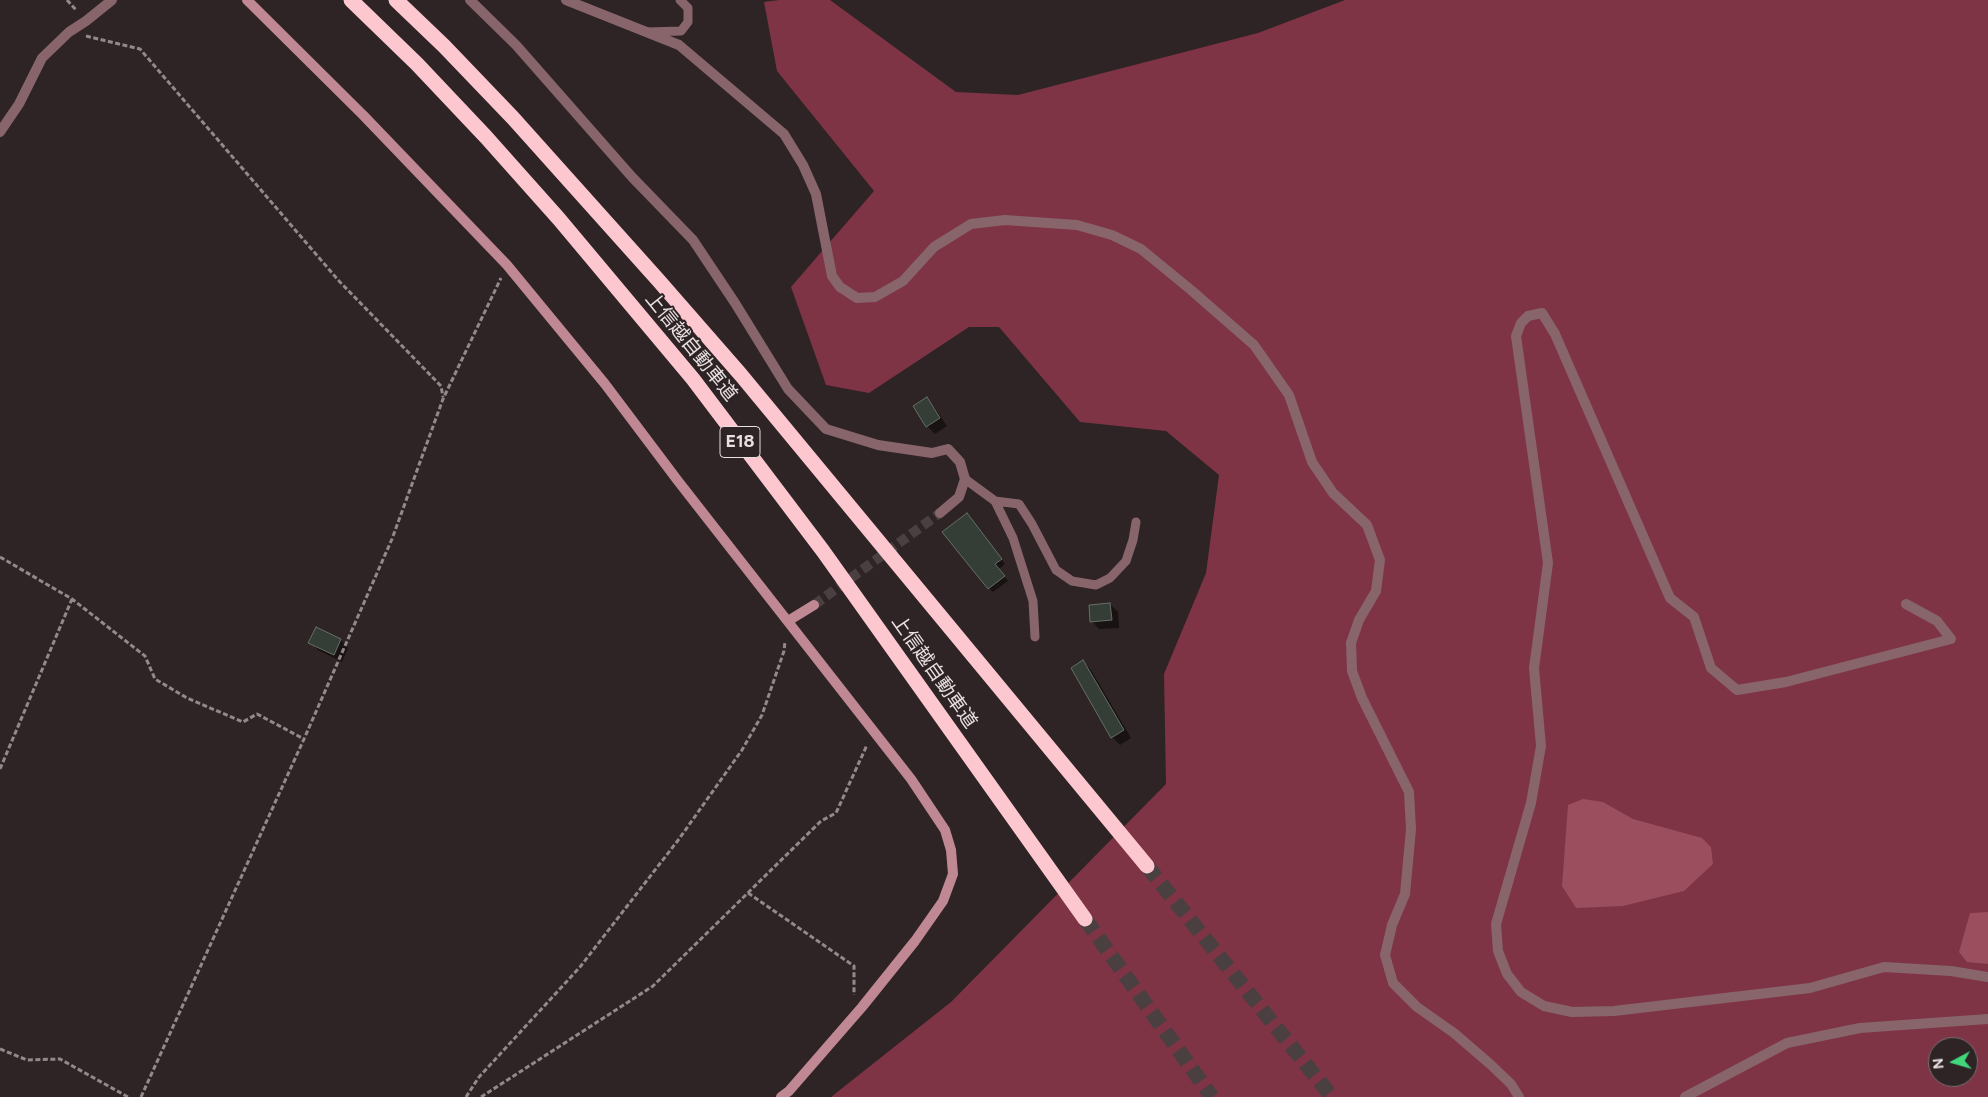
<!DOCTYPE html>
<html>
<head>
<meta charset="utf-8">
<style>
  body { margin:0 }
  #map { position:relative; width:1988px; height:1097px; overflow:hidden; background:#2e2325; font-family:Figtree,sans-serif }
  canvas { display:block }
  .north { position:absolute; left:1928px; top:1037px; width:50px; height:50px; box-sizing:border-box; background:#2e2325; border:1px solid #786f70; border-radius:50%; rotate:264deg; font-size:14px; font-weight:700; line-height:20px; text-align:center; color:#e8e0e1 }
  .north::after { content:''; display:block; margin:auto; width:18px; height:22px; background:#41d77c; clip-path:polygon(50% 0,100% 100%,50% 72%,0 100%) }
</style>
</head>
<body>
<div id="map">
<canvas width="1988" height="1097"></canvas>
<div class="north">N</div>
</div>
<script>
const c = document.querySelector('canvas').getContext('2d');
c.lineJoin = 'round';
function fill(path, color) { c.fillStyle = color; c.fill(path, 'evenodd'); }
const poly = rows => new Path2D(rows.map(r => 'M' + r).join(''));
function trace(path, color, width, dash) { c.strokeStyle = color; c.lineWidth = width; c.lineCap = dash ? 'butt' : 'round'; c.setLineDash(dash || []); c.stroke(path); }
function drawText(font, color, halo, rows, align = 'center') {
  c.font = font + ' Figtree,"Noto Sans JP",sans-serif'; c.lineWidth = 4; c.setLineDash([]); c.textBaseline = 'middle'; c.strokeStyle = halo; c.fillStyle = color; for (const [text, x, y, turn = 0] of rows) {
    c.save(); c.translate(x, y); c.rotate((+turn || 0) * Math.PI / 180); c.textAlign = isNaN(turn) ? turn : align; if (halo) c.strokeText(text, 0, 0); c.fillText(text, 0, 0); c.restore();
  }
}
fill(poly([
  [779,0,830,0,956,92,1018,95,1258,33,1345,0,1988,0,1988,1097,831,1097,951,1002,1166,784,1164,674,1206,573,1219,475,1166,431,1080,422,999,327,969,327,869,393,826,385,791,287,874,191,777,71,764,2],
  [1938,1047,1968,1047,1968,1077,1938,1077]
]), '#7e3445');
fill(poly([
  [1583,799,1603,802,1633,819,1702,838,1711,847,1713,864,1684,891,1623,906,1576,908,1562,886,1568,805],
  [1988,912,1988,964,1967,962,1959,952,1970,913]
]), '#9a4e5e');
fill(poly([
  [927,399,934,407,947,426,935,434,927,426],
  [971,519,1005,564,999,569,1008,581,993,592,989,588],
  [1110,604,1118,612,1119,628,1099,629,1092,621],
  [317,628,341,640,348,648,342,662,318,650,310,642],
  [1083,662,1091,670,1131,738,1120,745,1112,737]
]), '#0007');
const building = poly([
  [927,397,940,418,926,427,913,406,927,397],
  [967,513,1002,559,995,564,1005,576,988,589,942,532,967,513],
  [1110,603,1112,620,1090,622,1089,605,1110,603],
  [316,627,341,639,334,655,308,643,316,627],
  [1083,660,1124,730,1111,738,1071,668,1083,660]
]);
fill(building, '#343e37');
trace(building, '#657067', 1);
trace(poly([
  [814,605,940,513]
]), '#4a3f41', 10, [10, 5]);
trace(poly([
  [1147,866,1332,1097],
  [1085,919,1212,1097]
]), '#4a3f41', 15, [15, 8]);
trace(poly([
  [67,0,77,11],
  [86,36,140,49,339,281,441,386,443,397],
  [0,557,72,599,145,656,155,679,187,698,243,722,257,714,304,739],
  [0,769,72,599],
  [748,893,854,966,854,995],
  [0,1049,27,1060,60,1059,128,1097],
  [141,1097,304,739,392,539,443,399,501,278],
  [466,1097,479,1077,580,967,679,839,742,750,762,715,784,651,785,641],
  [481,1097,653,986,821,821,836,813,867,745]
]), '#93898b', 3, [5, 2.5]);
trace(poly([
  [647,32,681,31,688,22,688,8,680,0],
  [965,479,995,501,1019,504,1032,524,1056,570,1072,581,1096,585,1110,578,1126,561,1133,540,1136,522],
  [995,501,1013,538,1033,601,1035,637]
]), '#88656b', 9);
trace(poly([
  [470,0,516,45,632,177,693,240,735,303,788,389,826,429,878,445,932,453,948,449,960,462,965,479,959,497,940,513],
  [566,0,679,45,784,134,803,165,816,194,832,276,840,287,857,298,875,297,903,281,934,247,971,224,1005,220,1077,225,1112,235,1141,249,1191,290,1254,345,1289,395,1312,462,1333,493,1367,525,1380,560,1376,591,1359,620,1351,643,1352,671,1362,698,1409,792,1411,829,1405,894,1392,925,1385,955,1393,983,1417,1007,1454,1033,1490,1064,1511,1084,1519,1097],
  [0,132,19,104,42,58,69,32,86,21,112,0],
  [1906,604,1937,621,1951,639,1786,682,1737,690,1711,668,1694,617,1670,598,1555,334,1542,313,1528,316,1521,323,1516,336,1548,563,1534,668,1541,746,1531,803,1496,924,1498,951,1507,974,1521,992,1544,1006,1572,1012,1614,1011,1810,988,1884,967,1951,971,1988,977],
  [1685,1097,1787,1043,1860,1028,1988,1019]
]), '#88656b', 10);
trace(poly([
  [247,0,363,115,507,265,605,384,678,481,911,779,945,830,951,850,953,874,943,901,915,941,862,1007,789,1091,781,1097],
  [788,621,814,605]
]), '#c08892', 10);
trace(poly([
  [351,0,417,64,486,137,559,219,693,379,823,551,1085,919],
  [396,0,444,46,513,118,659,281,741,375,1147,866]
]), '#fdc7d0', 15);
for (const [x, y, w] of [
  [740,442,40]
]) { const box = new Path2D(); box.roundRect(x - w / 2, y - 15.5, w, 31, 4); c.fillStyle = '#2e2325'; c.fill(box); trace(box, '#e8e0e1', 1); }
drawText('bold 18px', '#e8e0e1', null, [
  ["E18",740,442]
]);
drawText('19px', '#e8e0e1', '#2e2325', [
  ["上信越自動車道",691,347,51],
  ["上信越自動車道",934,672,55]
]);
</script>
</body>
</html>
